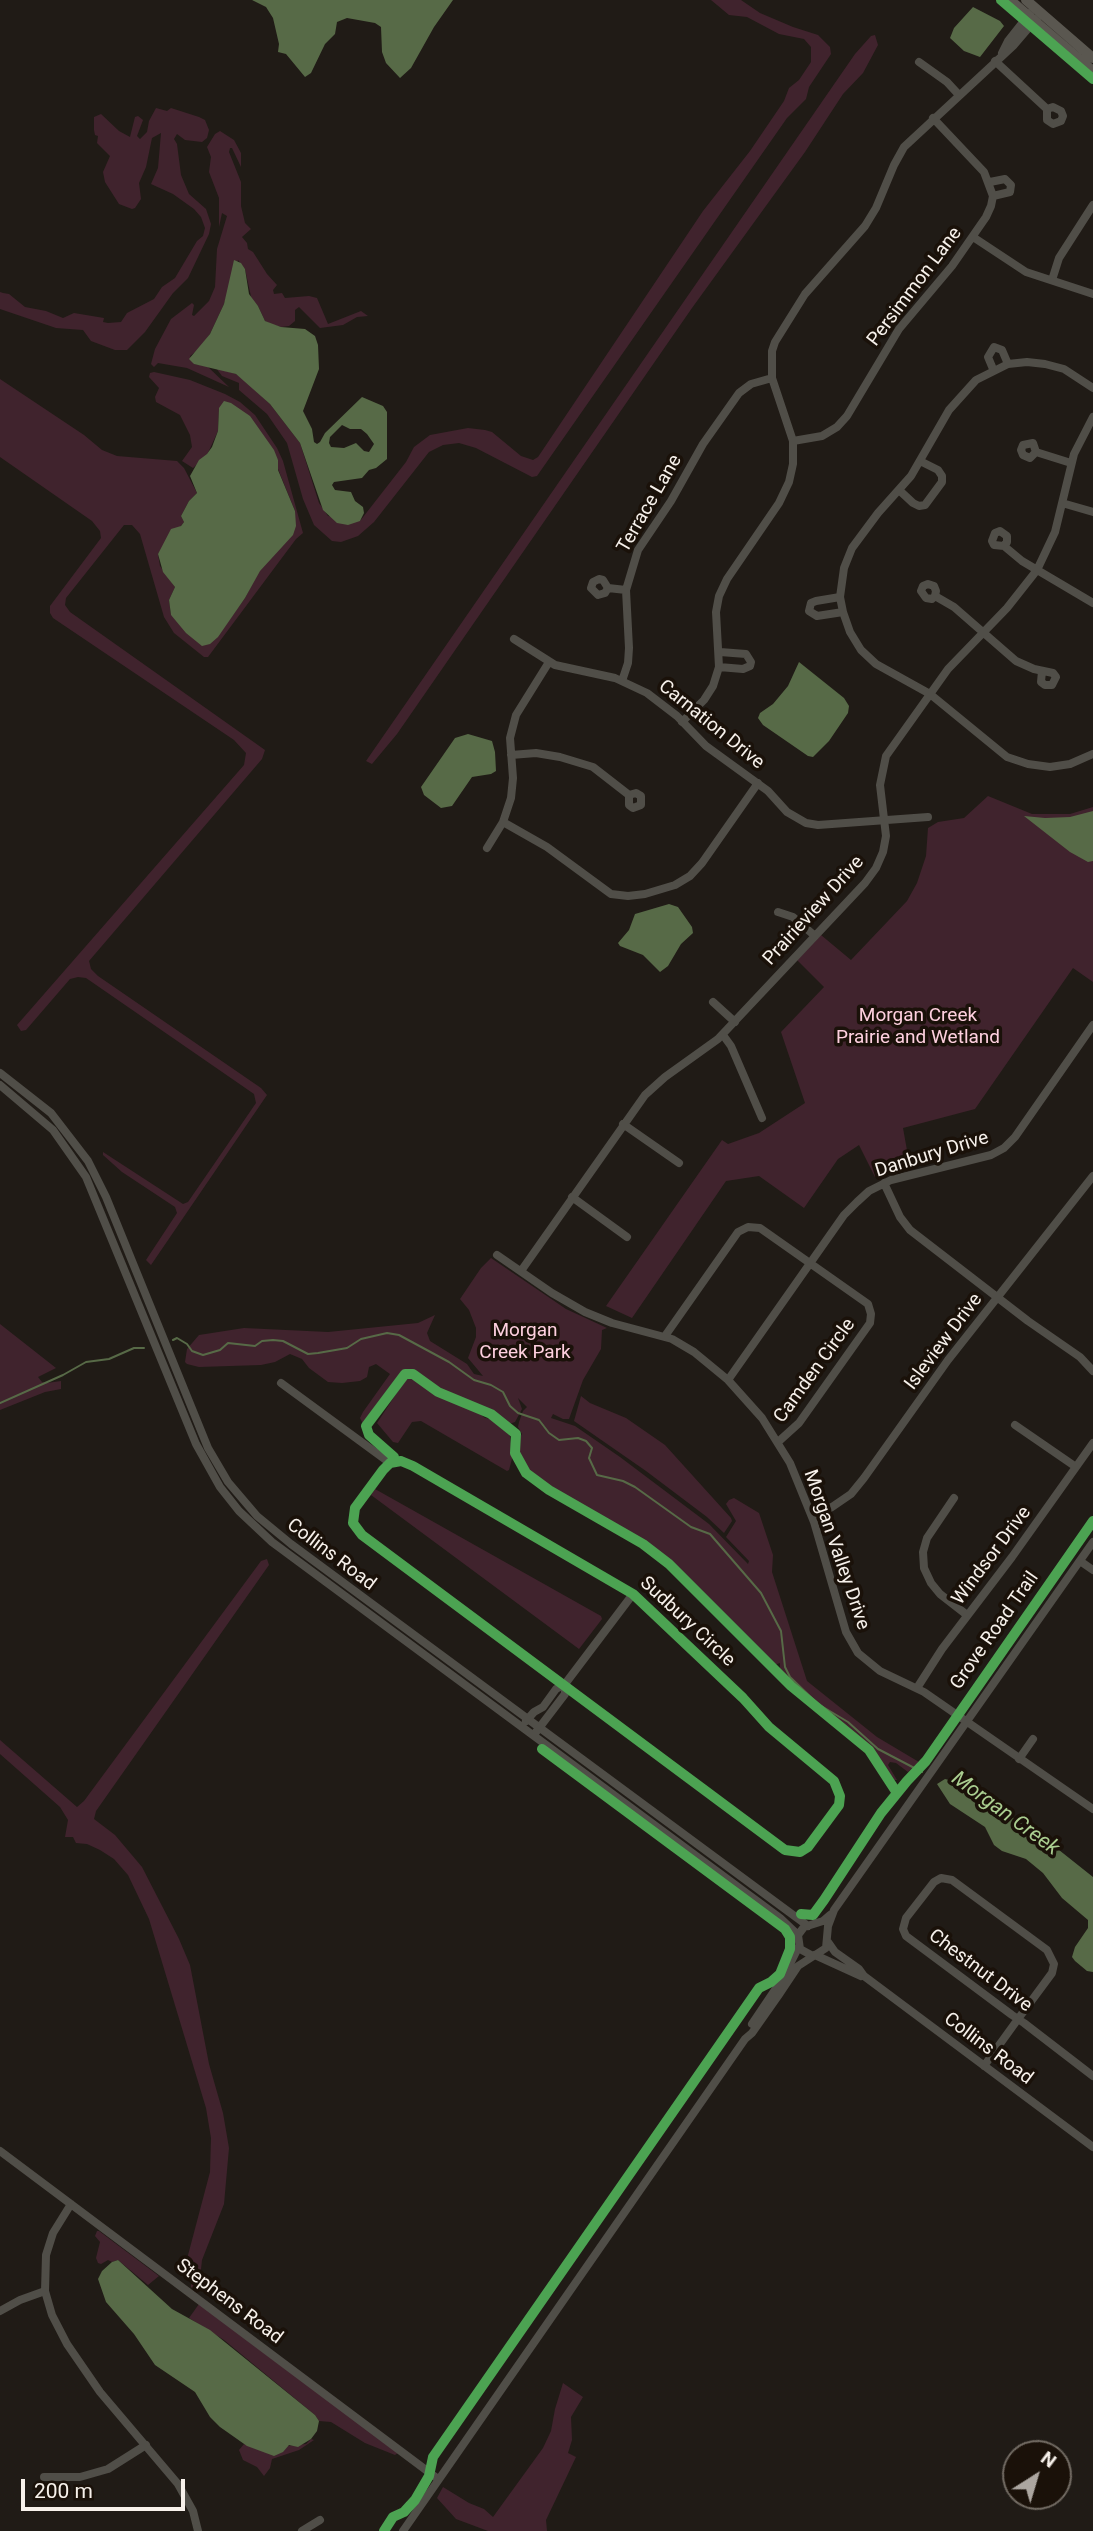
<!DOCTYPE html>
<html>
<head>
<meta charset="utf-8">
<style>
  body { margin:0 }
  #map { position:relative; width:1093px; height:2531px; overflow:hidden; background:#201b16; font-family:Roboto,sans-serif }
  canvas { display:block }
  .north { position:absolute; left:1002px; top:2440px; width:70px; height:70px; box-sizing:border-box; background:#1a1109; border:2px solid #726b63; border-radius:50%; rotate:37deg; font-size:19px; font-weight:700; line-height:28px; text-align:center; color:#f7f1eb }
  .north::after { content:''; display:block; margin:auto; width:24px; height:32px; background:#aca6a0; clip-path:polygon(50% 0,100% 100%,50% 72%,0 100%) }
  .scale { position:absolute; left:21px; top:2479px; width:164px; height:32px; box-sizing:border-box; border:4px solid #f7f1eb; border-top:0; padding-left:9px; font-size:21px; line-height:24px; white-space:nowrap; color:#f7f1eb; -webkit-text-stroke:5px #1a1109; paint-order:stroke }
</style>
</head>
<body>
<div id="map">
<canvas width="1093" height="2531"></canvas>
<div class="north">N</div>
<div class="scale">200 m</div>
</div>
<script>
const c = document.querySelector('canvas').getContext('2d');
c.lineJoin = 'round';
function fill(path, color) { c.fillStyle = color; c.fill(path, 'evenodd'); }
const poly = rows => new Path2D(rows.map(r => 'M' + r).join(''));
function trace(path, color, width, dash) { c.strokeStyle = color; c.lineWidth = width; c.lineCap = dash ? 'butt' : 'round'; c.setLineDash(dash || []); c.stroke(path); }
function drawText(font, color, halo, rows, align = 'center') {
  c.font = font + ' Roboto,sans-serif'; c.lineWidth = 7; c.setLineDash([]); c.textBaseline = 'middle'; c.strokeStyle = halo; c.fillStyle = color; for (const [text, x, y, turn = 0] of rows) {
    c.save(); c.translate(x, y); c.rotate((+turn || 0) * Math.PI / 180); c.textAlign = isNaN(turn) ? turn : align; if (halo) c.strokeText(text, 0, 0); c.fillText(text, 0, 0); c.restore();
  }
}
fill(poly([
  [711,0,741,0,760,13,793,27,818,35,830,47,831,54,809,87,806,99,787,118,537,476,532,477,476,448,459,443,443,445,429,452,374,522,358,536,341,542,332,541,314,525,303,499,287,443,267,414,239,390,239,383,222,376,216,368,236,374,246,381,270,404,300,443,319,503,328,516,360,521,406,462,414,447,430,435,468,428,485,430,492,432,521,456,533,460,538,457,703,211,750,151,784,101,789,88,799,80,811,62,811,47,804,39,779,34,747,17,729,15],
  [875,35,878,45,863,73,843,94,805,152,692,308,397,734,372,764,366,761,855,54,871,36],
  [156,108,167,111,171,108,199,117,205,120,209,130,207,138,202,142,185,140,177,134,174,139,177,144,181,175,189,194,206,209,211,224,209,234,188,278,173,293,145,332,127,350,115,350,91,341,83,330,56,328,0,309,0,292,3,293,9,294,25,307,46,311,63,318,74,313,104,318,103,322,108,323,121,322,127,313,154,299,162,287,175,278,197,241,203,236,205,228,201,217,194,209,173,194,151,184,158,168,161,133,152,138,146,167,139,183,141,199,135,208,132,209,119,204,105,182,103,172,110,156,97,143,98,136,95,135,94,130,94,117,101,114,119,131,130,137,135,117,138,116,143,120,137,136,140,139,147,132,149,121],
  [220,131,234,140,241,153,241,167,232,148,230,148,229,152,241,182,241,206,245,223,251,229,242,237,247,243,248,249,253,252,267,274,277,285,273,290,274,294,282,293,285,298,309,296,317,298,328,324,361,311,368,316,357,317,343,325,320,328,299,307,295,310,295,321,289,326,281,327,270,324,265,321,258,306,252,301,245,269,238,260,224,304,210,334,199,349,190,356,194,364,207,366,229,387,187,368,158,363,154,367,151,364,155,349,171,319,192,303,194,305,192,315,194,316,209,301,215,287,217,249,227,216,222,213,219,227,219,198,209,172,211,157,207,147,215,134],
  [154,372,190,380,225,394,240,402,255,415,277,448,283,461,303,533,296,539,208,657,204,657,174,633,164,617,140,534,132,525,124,525,66,598,65,605,70,612,265,750,262,759,89,961,91,969,98,976,261,1088,267,1095,151,1265,146,1260,177,1213,175,1207,122,1172,103,1155,103,1152,183,1204,188,1202,256,1103,254,1094,86,978,78,977,70,979,26,1030,21,1031,17,1025,244,765,246,753,234,740,53,618,50,613,50,606,101,538,100,531,92,521,0,457,0,379,84,435,102,450,117,456,177,461,184,468,197,493,189,501,181,516,184,522,158,554,160,566,175,587,169,600,171,615,217,637,245,598,259,571,277,551,295,511,278,469,278,460,219,408,218,431,207,455,193,468,182,461,192,447,190,435,180,415,156,402,155,397,159,388,149,377,150,373],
  [988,796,1032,814,1070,814,1093,807,1093,982,1073,968,975,1109,903,1128,910,1167,885,1172,875,1177,859,1145,838,1159,804,1208,759,1176,726,1181,632,1318,606,1306,722,1140,728,1144,759,1133,805,1103,781,1032,824,987,797,960,821,935,851,960,907,901,917,883,926,856,928,828,938,822,964,818],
  [491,1258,566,1309,607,1328,602,1330,601,1349,583,1380,569,1419,563,1419,553,1414,551,1418,575,1426,620,1457,709,1524,748,1564,749,1561,726,1537,736,1521,726,1504,729,1500,734,1498,759,1513,773,1555,772,1572,807,1681,877,1737,919,1762,908,1772,896,1763,890,1762,888,1765,897,1780,891,1780,868,1747,796,1688,780,1671,780,1663,774,1665,665,1558,613,1523,530,1474,523,1467,516,1451,517,1442,522,1434,518,1427,519,1422,523,1411,527,1407,518,1398,522,1409,515,1422,509,1424,480,1406,446,1395,413,1372,408,1371,401,1376,364,1426,360,1418,363,1412,390,1374,376,1364,369,1367,367,1377,360,1381,342,1383,328,1382,309,1368,302,1359,290,1354,275,1362,261,1365,199,1367,187,1364,185,1362,187,1349,199,1335,244,1328,328,1332,418,1323,435,1315,427,1333,430,1341,467,1364,474,1374,483,1376,468,1358,476,1337,476,1328,469,1310,460,1299,481,1268],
  [0,1324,56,1368,38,1377,42,1382,47,1383,61,1381,61,1389,45,1392,0,1410],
  [412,1376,437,1393,475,1410,485,1418,493,1419,509,1431,513,1455,509,1470,507,1471,421,1421,412,1422,398,1443,393,1442,377,1423,400,1388,403,1378,405,1376],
  [581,1396,590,1403,626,1418,665,1445,731,1518,732,1521,724,1533,707,1517,646,1471,574,1421],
  [375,1489,601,1616,602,1619,579,1649,371,1495],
  [267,1559,269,1565,96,1811,94,1819,115,1835,142,1867,179,1939,190,1965,209,2064,223,2113,229,2148,224,2204,202,2260,199,2288,196,2291,191,2287,191,2265,187,2259,210,2172,211,2138,206,2108,149,1919,128,1875,114,1859,100,1850,87,1844,76,1843,73,1837,65,1837,68,1820,60,1807,0,1754,0,1740,77,1807,84,1801,261,1561],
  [97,2231,99,2231,159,2276,148,2285,118,2260,112,2262,108,2260,101,2264,98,2263,96,2258,100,2242,95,2236],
  [199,2304,398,2453,395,2455,365,2443,331,2422,319,2421,315,2415,224,2340,189,2318],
  [563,2383,583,2397,571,2417,572,2440,568,2453,576,2457,546,2520,547,2531,488,2531,456,2519,437,2498,443,2487,469,2503,484,2509,493,2517,543,2448,551,2431,555,2409],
  [311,2439,314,2440,299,2450,272,2459,270,2468,264,2476,257,2467,243,2460,239,2450,244,2444,257,2449,306,2444]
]), '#40232d');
fill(poly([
  [252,0,453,0,434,27,411,68,400,78,386,63,382,52,381,27,375,23,347,18,337,22,335,34,325,44,311,73,305,77,286,54,278,52,279,44,273,18,266,7],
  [973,7,1000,21,1004,26,980,57,964,51,950,38,954,28],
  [234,260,241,263,245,269,249,294,258,306,265,321,281,327,305,329,315,336,318,345,319,369,303,411,312,429,314,442,317,444,320,442,325,433,362,397,383,406,387,412,387,459,376,468,369,470,362,478,334,482,332,485,335,490,351,492,355,501,363,507,364,513,360,521,348,525,337,523,323,510,300,443,270,404,236,374,194,364,189,359,210,334,224,304],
  [342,425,350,429,361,429,367,434,374,444,369,452,364,451,356,443,344,448,331,447,329,443,330,437],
  [224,401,231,403,250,416,274,450,278,460,278,470,295,511,296,526,293,535,260,571,245,598,218,637,210,644,202,646,186,633,171,615,169,600,175,587,163,572,158,554,171,529,181,526,184,522,181,516,189,501,197,493,190,476,199,460,207,454,212,447,218,431,219,408],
  [799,662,844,698,849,706,848,713,829,741,813,757,808,756,763,725,758,718,760,713,773,704,788,686],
  [468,734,492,741,495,752,496,771,491,774,472,777,452,806,441,808,424,795,421,787,455,738],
  [1093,811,1093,861,1088,862,1070,852,1024,816,1045,818,1070,817],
  [669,904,678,907,692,927,693,933,681,944,668,966,660,972,643,955,620,946,618,943,629,930,635,914],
  [945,1779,965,1784,1054,1846,1093,1877,1093,1972,1087,1971,1075,1961,1072,1957,1075,1947,1088,1928,1088,1920,1062,1898,1043,1873,1026,1859,1002,1851,994,1845,985,1827,950,1804,937,1784],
  [118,2260,172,2309,210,2330,315,2415,319,2421,317,2431,311,2439,298,2447,289,2445,283,2452,274,2456,247,2446,220,2427,210,2417,195,2392,155,2365,134,2334,106,2302,98,2279,102,2271,112,2262]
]), '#576a47');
trace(poly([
  [173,1340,177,1338,187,1344,192,1351,203,1355,220,1350,228,1343,255,1346,262,1341,273,1340,283,1341,308,1354,318,1353,347,1348,361,1339,387,1333,399,1335,449,1362,474,1380,491,1385,503,1392,510,1406,518,1413,539,1420,549,1433,559,1440,578,1438,586,1441,592,1448,589,1458,597,1475,623,1481,635,1487,691,1527,710,1534,761,1593,781,1631,785,1667,790,1677,818,1704,848,1722,878,1749,922,1772],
  [0,1403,63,1375,86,1362,109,1359,134,1348,144,1348]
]), '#576a47', 2);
trace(poly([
  [1002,53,1008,41,1031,12],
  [995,61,1047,109,1047,120,1053,124,1061,121,1063,116,1061,111,1053,107,1047,109],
  [919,62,947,82,959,95],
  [990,182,1005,179,1011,185,1010,192,993,196],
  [973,237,1026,272,1093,294],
  [1052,280,1059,258,1093,205],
  [993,369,988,357,994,347,1002,350,1008,364],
  [1093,388,1064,369,1045,364,1027,362,1008,364,976,380,949,410,911,476,878,513,852,548,844,568,840,597,843,612,850,632,861,650,876,664,930,694,1007,757,1028,764,1050,767,1070,764,1093,754],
  [793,441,822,436,837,427,847,416,899,329,952,266,986,217,991,206,993,196,984,172,933,118],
  [1036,452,1030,458,1023,455,1021,450,1023,445,1033,443,1036,452,1071,463],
  [899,490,913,503,919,506,925,505,942,482,942,476,938,470,920,461],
  [1062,503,1093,512],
  [1004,546,1007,542,1007,536,1000,531,995,533,992,541,994,545,1004,546,1022,561,1093,603],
  [608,588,603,580,599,579,593,582,591,588,598,595,605,593,608,588,626,590],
  [935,596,936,591,934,586,928,584,923,586,921,591,926,598,932,599,935,596,954,607,1016,661,1034,669,1053,673,1056,677,1052,685,1045,685,1041,682,1042,671],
  [840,597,816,601,811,603,809,611,817,616,843,612],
  [514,639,555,665,615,678,647,693,677,716,706,746,768,791,787,812,806,823,818,825,928,817],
  [719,667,743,669,750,666,751,662,746,654,720,652],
  [622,681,628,663,629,648,626,590,638,550,671,501,703,444,739,393,751,384,772,378],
  [682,722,704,700,713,686,719,667,716,612,719,596,727,579,779,503,789,482,793,464,793,441,772,378,772,351,775,342,805,294,865,226,876,208,894,165,904,147,1014,45,1038,17],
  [511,755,536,753,560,757,593,767,629,795,636,793,641,796,641,805,633,808,629,805,629,795],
  [503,822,547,847,611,894,628,896,645,894,675,885,690,876,702,863,758,783],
  [487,848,503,822,511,798,513,778,510,738,516,715,549,662],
  [778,912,793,917,815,936],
  [713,1002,735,1022],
  [723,1035,731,1046,762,1118],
  [0,1073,51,1113,88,1161,106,1197,208,1448,228,1482,257,1516,291,1544,808,1926],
  [0,1085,53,1130,86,1177,196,1444,220,1487,239,1511,272,1542,780,1918,798,1935],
  [623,1124,679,1163],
  [884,1183,900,1217,910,1230,1028,1321,1080,1357,1093,1371],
  [572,1197,627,1237],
  [497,1255,552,1293,585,1312,612,1323,672,1339,694,1352,728,1380,762,1418,790,1463,814,1522,846,1632,858,1653,880,1671,924,1692,1093,1809],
  [521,1271,645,1095,665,1077,718,1039,865,883,876,868,883,852,886,836,880,785,886,756,948,669,1007,608,1037,570,1055,532,1074,454,1093,417],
  [665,1336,738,1232,748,1227,760,1228,868,1304,871,1314,870,1323,799,1423,778,1442],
  [728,1380,844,1215,857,1202,869,1191,891,1180,991,1155,1004,1148,1015,1137,1093,1025],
  [281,1383,390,1463],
  [1015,1425,1076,1467],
  [401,1461,413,1466,633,1594,743,1698,769,1727,834,1781,840,1796,839,1805,808,1847,800,1852,785,1850,362,1535,353,1523,355,1508,383,1470,390,1463,401,1461],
  [954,1498,927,1538,923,1552,924,1568,931,1583,940,1594,967,1615],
  [812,1516,832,1507,851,1494,864,1478,948,1360,1093,1176],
  [1080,1561,1093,1570],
  [917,1688,942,1649,1012,1557,1093,1443],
  [526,1721,534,1712,543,1707,556,1689,565,1684,633,1594],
  [536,1732,565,1694,565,1684],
  [1019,1759,1033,1739],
  [828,1942,835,1952,859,1969,864,1976,1093,2147],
  [811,1955,800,1949,798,1935,804,1927,823,1921,830,1915],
  [815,1955,861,1976],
  [752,2024,783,1978,799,1946],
  [984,2066,1018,2019,1052,1973,1054,1964,1047,1950,952,1880,941,1878,934,1882,906,1918,903,1929,906,1936,1012,2015,1024,2023,1063,2053,1093,2076],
  [0,2151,438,2479],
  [71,2204,53,2233,46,2255,45,2291,52,2315,67,2344,100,2392,178,2484,193,2511,198,2531],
  [0,2311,20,2300,45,2291],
  [44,2477,80,2477,108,2469,146,2445],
  [302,2531,320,2520],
  [403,2531,745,2039,752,2033,778,1996,798,1966,826,1948,828,1926,834,1910,1093,1542]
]), '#504e48', 8);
trace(poly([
  [1010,0,1093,71],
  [1026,0,1093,58]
]), '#5a5750', 10);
trace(poly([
  [1001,0,1093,79],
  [394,1457,369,1435,366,1426,405,1374,413,1374,438,1392,491,1414,516,1434,515,1453,526,1473,549,1490,643,1544,669,1564,791,1686,869,1750,897,1793],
  [401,1461,413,1466,633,1594,743,1698,769,1727,834,1781,840,1796,839,1805,808,1847,800,1852,785,1850,362,1535,353,1523,355,1508,383,1470,390,1463,401,1461],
  [801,1914,813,1915,824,1900,881,1813,907,1781,926,1761,1093,1521],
  [384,2531,393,2517,404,2512,415,2500,429,2476,433,2457,759,1988,771,1982,780,1974,790,1949,790,1937,785,1929,542,1749]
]), '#4ca352', 10);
drawText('19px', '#f7f1eb', '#1a1109', [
  ["Persimmon Lane",915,287,-53],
  ["Terrace Lane",650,504,-60],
  ["Carnation Drive",711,725,39],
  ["Prairieview Drive",814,911,-48],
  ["Danbury Drive",932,1155,-17],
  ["Isleview Drive",944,1342,-53],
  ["Camden Circle",815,1371,-54],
  ["Morgan Valley Drive",836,1550,71],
  ["Collins Road",331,1555,37],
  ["Windsor Drive",992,1556,-53],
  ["Sudbury Circle",687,1622,43],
  ["Grove Road Trail",995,1631,-55],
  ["Chestnut Drive",980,1971,37],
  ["Collins Road",988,2049,37],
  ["Stephens Road",229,2302,37]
]);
drawText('19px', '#fed0df', '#1a1109', [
  ["Morgan Creek",918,1016],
  ["Prairie and Wetland",918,1038],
  ["Morgan",525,1331],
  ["Creek Park",525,1353]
]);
drawText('italic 21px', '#aace90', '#1a1109', [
  ["Morgan Creek",1005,1814,36]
]);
</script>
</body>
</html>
